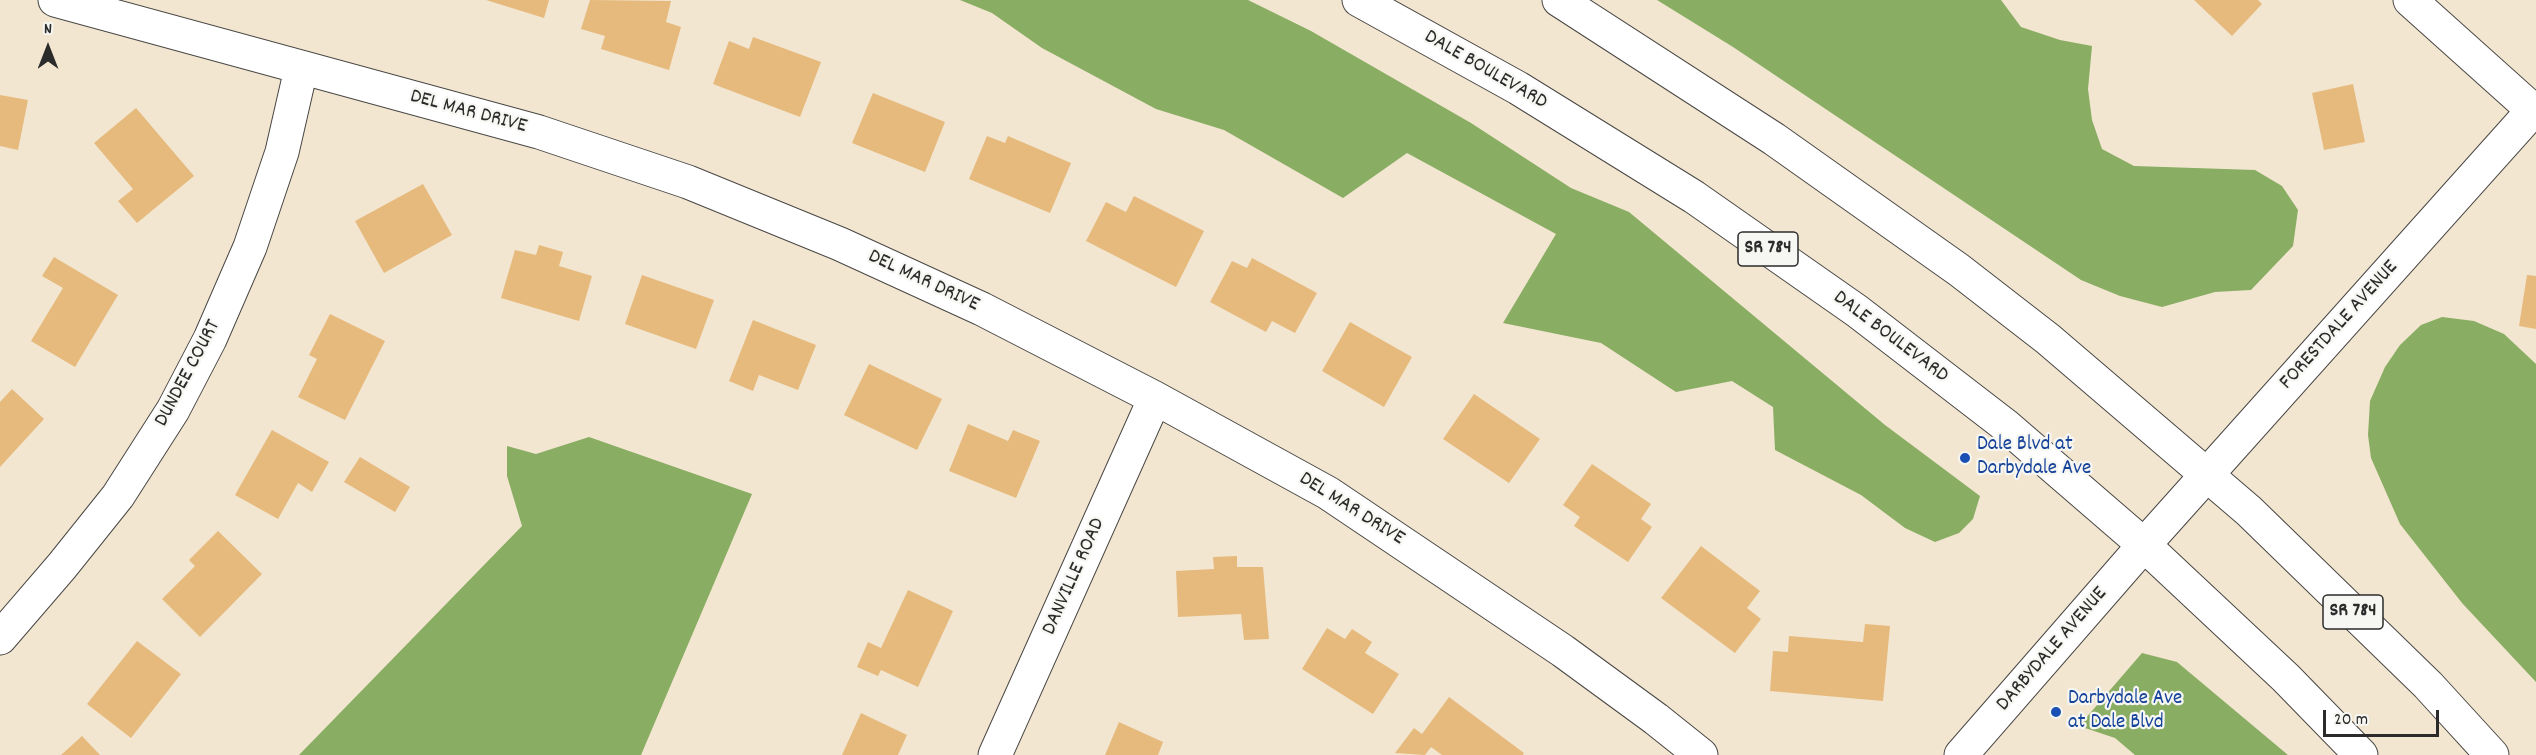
<!DOCTYPE html>
<html>
<head>
<meta charset="utf-8">
<style>
  body { margin:0 }
  #map { position:relative; width:2536px; height:755px; overflow:hidden; background:#f2e6d1; font-family:Dekko,sans-serif }
  canvas { display:block }
  .north { position:absolute; left:18px; top:18px; width:60px; height:60px; -webkit-text-stroke:4px #f6f6f2; paint-order:stroke; rotate:0deg; font-size:16px; font-weight:700; line-height:24px; text-align:center; color:#2b2b2b }
  .north::after { content:''; display:block; margin:auto; width:21px; height:27px; background:#2b2b2b; clip-path:polygon(50% 0,100% 100%,50% 72%,0 100%) }
  .scale { position:absolute; left:2323px; top:710px; width:116px; height:27px; box-sizing:border-box; border:3px solid #2b2b2b; border-top:0; padding-left:8px; font-size:18px; line-height:21px; white-space:nowrap; color:#2b2b2b; -webkit-text-stroke:4px #f6f6f2; paint-order:stroke }
</style>
</head>
<body>
<div id="map">
<canvas width="2536" height="755"></canvas>
<div class="north">N</div>
<div class="scale">20 m</div>
</div>
<script>
const c = document.querySelector('canvas').getContext('2d');
c.lineJoin = 'round';
function fill(path, color) { c.fillStyle = color; c.fill(path, 'evenodd'); }
const poly = rows => new Path2D(rows.map(r => 'M' + r).join(''));
function trace(path, color, width, dash) { c.strokeStyle = color; c.lineWidth = width; c.lineCap = dash ? 'butt' : 'round'; c.setLineDash(dash || []); c.stroke(path); }
function drawText(font, color, halo, rows, align = 'center') {
  c.font = font + ' Dekko,sans-serif'; c.lineWidth = 4.5; c.setLineDash([]); c.textBaseline = 'middle'; c.strokeStyle = halo; c.fillStyle = color; for (const [text, x, y, turn = 0] of rows) {
    c.save(); c.translate(x, y); c.rotate((+turn || 0) * Math.PI / 180); c.textAlign = isNaN(turn) ? turn : align; if (halo) c.strokeText(text, 0, 0); c.fillText(text, 0, 0); c.restore();
  }
}
fill(poly([
  [960,0,1248,0,1311,31,1471,123,1571,188,1629,212,1885,425,1980,496,1973,519,1959,533,1935,542,1905,528,1861,495,1775,450,1773,407,1732,381,1676,392,1601,343,1503,323,1556,234,1407,153,1343,198,1224,130,1156,109,1042,48,992,13],
  [1657,0,2001,0,2021,27,2060,40,2092,46,2088,89,2092,120,2102,149,2134,166,2255,170,2282,186,2298,210,2293,246,2251,290,2215,292,2162,307,2120,296,2081,280,1733,47],
  [2442,317,2474,321,2504,334,2536,364,2536,682,2462,603,2400,524,2371,458,2368,435,2370,401,2385,367,2400,345,2421,325],
  [589,437,752,494,641,755,299,755,522,526,507,476,507,446,536,454],
  [2142,653,2177,662,2288,755,2135,755,2115,738,2079,726]
]), '#89ad62');
fill(poly([
  [486,0,549,0,544,18],
  [590,0,671,1,666,22,681,27,669,70,601,49,605,36,581,29],
  [2194,0,2258,0,2262,4,2232,36],
  [753,37,821,62,800,117,713,84,729,41,749,49],
  [2353,84,2365,142,2324,150,2312,93],
  [873,93,945,122,925,172,852,143],
  [0,95,28,100,18,150,0,146],
  [136,108,194,176,137,223,118,201,133,189,94,143],
  [987,136,1005,143,1008,136,1071,163,1050,213,969,179],
  [423,184,452,235,384,273,355,221],
  [1134,196,1204,231,1176,287,1086,241,1106,202,1126,212],
  [539,245,563,252,559,266,592,276,579,321,501,298,515,250,536,255],
  [54,257,118,295,75,367,31,341,63,288,42,276],
  [1252,258,1317,293,1295,333,1272,321,1266,332,1210,302,1232,261,1247,268],
  [642,275,714,300,696,349,625,324],
  [2527,275,2536,276,2536,329,2519,326],
  [330,314,385,341,345,420,298,397,317,359,309,355],
  [753,320,816,345,798,390,759,375,753,391,729,381],
  [1350,322,1412,357,1384,407,1322,371],
  [869,364,942,399,917,450,844,415],
  [12,389,44,419,0,467,0,402],
  [1474,394,1540,439,1509,483,1443,439],
  [968,424,1008,441,1013,430,1040,441,1016,498,949,471],
  [272,430,329,462,312,492,298,483,278,519,235,495],
  [360,457,410,487,395,512,344,482],
  [1592,464,1651,504,1641,519,1652,527,1628,562,1574,526,1580,517,1563,505],
  [218,531,262,574,200,637,162,599,195,566,189,560],
  [1701,546,1760,591,1747,608,1761,619,1735,653,1661,598],
  [1237,556,1237,567,1263,567,1269,639,1244,640,1241,614,1178,617,1176,571,1214,569,1213,557],
  [908,590,953,611,918,687,881,670,878,676,857,667,868,642,881,648],
  [1865,624,1890,626,1883,701,1770,691,1773,651,1788,652,1789,636,1863,642],
  [1327,628,1345,639,1352,629,1372,642,1365,653,1399,674,1373,714,1302,669],
  [137,641,181,674,131,738,87,704],
  [1449,697,1524,753,1523,755,1442,755,1431,747,1425,755,1395,753,1414,728,1422,734],
  [861,713,907,735,898,755,842,755],
  [1119,722,1163,742,1158,755,1105,755],
  [82,736,100,755,61,755]
]), '#e6ba7c');
const minor = poly([
  [55,0,539,132,688,182,840,244,982,309,1155,398,1328,493,1563,651,1656,719,1701,755],
  [2410,0,2536,113],
  [0,638,62,566,118,496,173,410,210,339,250,247,282,152,301,69],
  [995,755,1155,398],
  [1961,755,2144,545,2536,107]
]);
const major = poly([
  [1359,0,1518,88,1694,197,1857,311,2005,425,2144,545,2286,678,2361,755],
  [1559,0,1774,139,1959,270,2048,339,2249,511,2428,685,2492,755]
]);
trace(minor, '#494744', 35);
trace(major, '#494744', 35);
trace(minor, '#fff', 33);
trace(major, '#fff', 33);
for (const [x, y, r, color] of [
  [1965,458,6,"#1a4fb4"],
  [2056,712,6,"#1a4fb4"]
]) { const dot = new Path2D(); dot.arc(x, y, r, 0, 2 * Math.PI); c.fillStyle = color; c.fill(dot); trace(dot, '#f6f6f2', 2); }
for (const [x, y, w] of [
  [1768,249,60],
  [2353,612,60]
]) { const box = new Path2D(); box.roundRect(x - w / 2, y - 17, w, 34, 4.5); c.fillStyle = '#f6f6f2'; c.fill(box); trace(box, '#2b2b2b', 1.5); }
drawText('bold 20px', '#2b2b2b', null, [
  ["SR 784",1768,249],
  ["SR 784",2353,612]
]);
drawText('21px', '#2b2b2b', '#f6f6f2', [
  ["DALE BOULEVARD",1485,71,30],
  ["DEL MAR DRIVE",468,113,15],
  ["DEL MAR DRIVE",923,282,25],
  ["FORESTDALE AVENUE",2340,326,-48],
  ["DALE BOULEVARD",1890,338,37],
  ["DUNDEE COURT",189,374,-62],
  ["DEL MAR DRIVE",1351,510,32],
  ["DANVILLE ROAD",1075,577,-66],
  ["DARBYDALE AVENUE",2053,650,-49]
]);
drawText('21px', '#164399', '#f6f6f2', [
  ["Dale Blvd at",1977,446],
  ["Darbydale Ave",1977,470],
  ["Darbydale Ave",2068,700],
  ["at Dale Blvd",2068,724]
], 'left');
</script>
</body>
</html>
